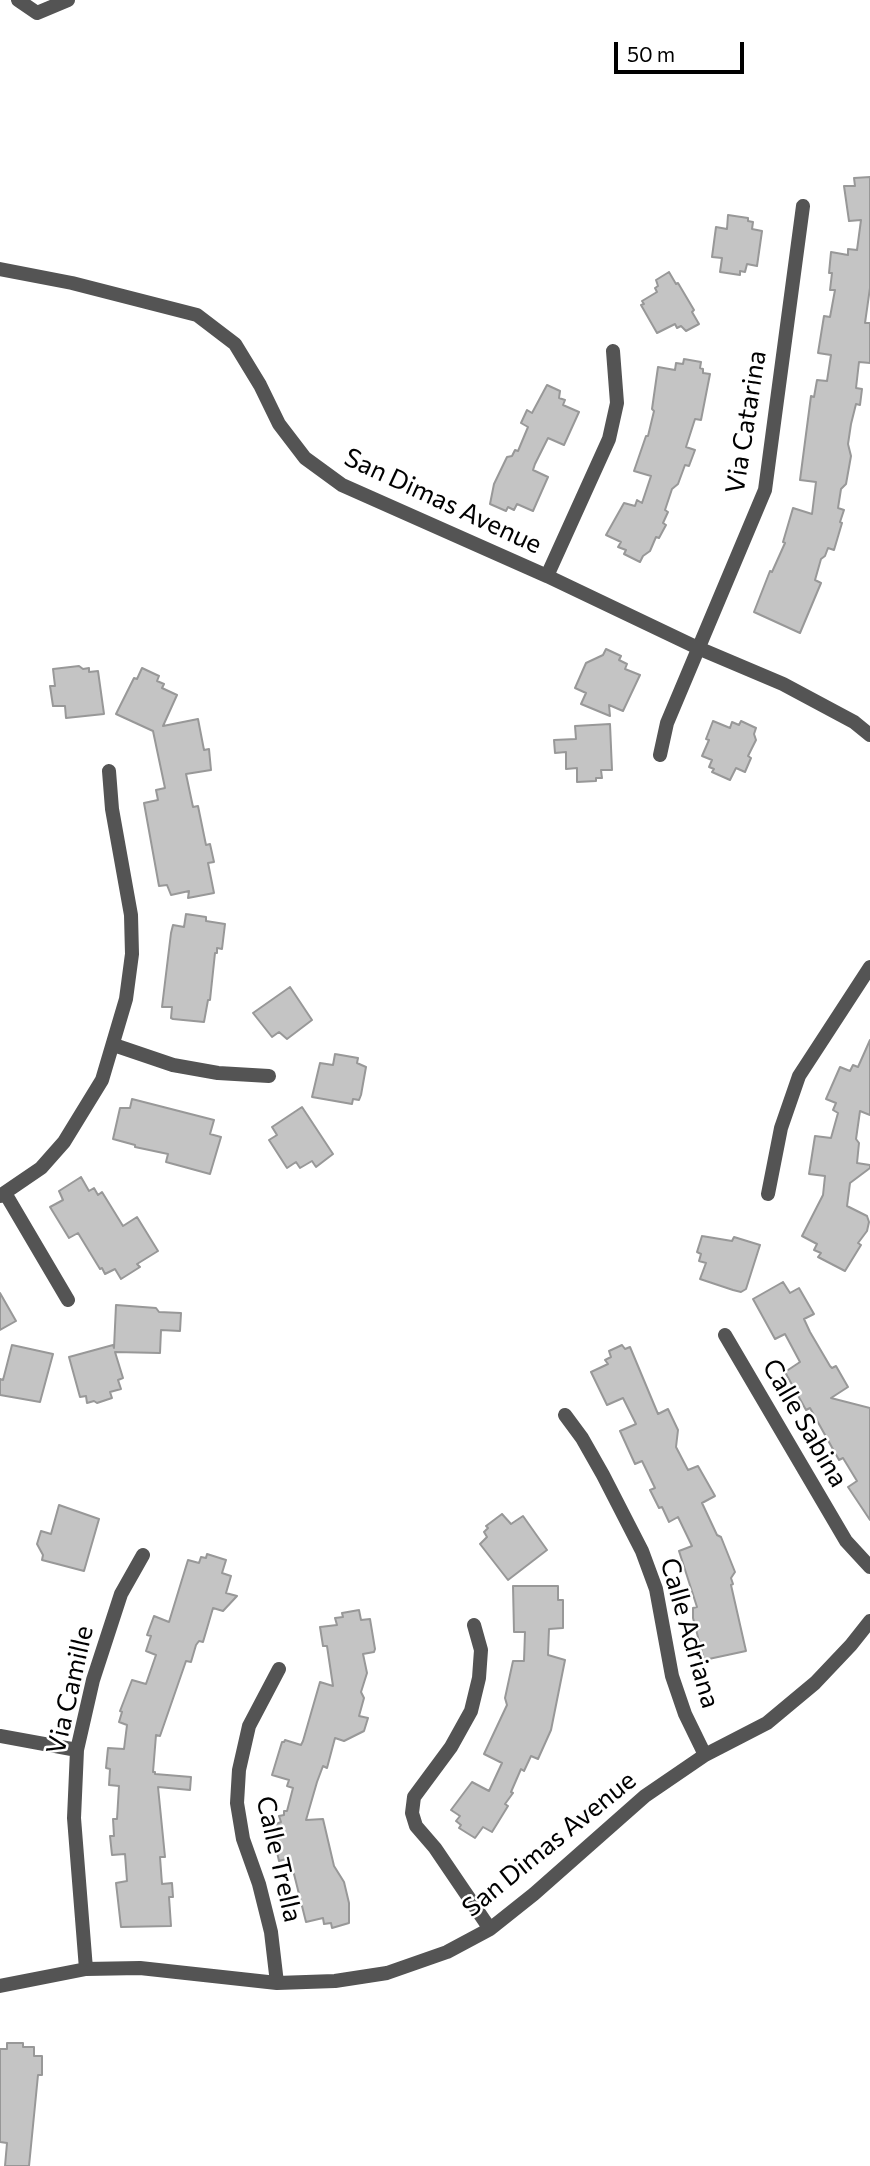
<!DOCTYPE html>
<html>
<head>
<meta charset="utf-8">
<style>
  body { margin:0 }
  #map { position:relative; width:870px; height:2166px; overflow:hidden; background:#fff; font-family:Commissioner,sans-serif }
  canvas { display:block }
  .scale { position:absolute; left:614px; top:42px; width:130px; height:32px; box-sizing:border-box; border:4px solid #000; border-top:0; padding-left:9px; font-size:21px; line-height:24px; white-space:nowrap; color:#000; -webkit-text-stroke:5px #fff; paint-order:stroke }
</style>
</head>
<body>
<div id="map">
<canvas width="870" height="2166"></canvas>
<div class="scale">50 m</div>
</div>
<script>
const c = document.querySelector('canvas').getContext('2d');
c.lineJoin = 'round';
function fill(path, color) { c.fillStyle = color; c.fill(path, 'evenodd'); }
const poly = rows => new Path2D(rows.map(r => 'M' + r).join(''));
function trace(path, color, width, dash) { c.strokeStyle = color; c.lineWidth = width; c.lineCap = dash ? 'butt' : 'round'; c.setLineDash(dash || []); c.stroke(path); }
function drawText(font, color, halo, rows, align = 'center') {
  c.font = font + ' Commissioner,sans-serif'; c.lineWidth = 5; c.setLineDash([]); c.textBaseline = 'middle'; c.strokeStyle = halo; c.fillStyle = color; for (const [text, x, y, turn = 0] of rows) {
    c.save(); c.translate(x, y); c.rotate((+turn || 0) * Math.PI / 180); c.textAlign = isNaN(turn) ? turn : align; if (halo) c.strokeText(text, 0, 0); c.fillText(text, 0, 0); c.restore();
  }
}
const building = poly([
  [870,177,870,288,865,323,870,323,870,363,859,362,856,388,862,389,860,405,856,404,851,424,848,444,851,456,846,484,841,489,838,508,844,510,840,522,842,523,834,550,828,548,825,556,821,559,815,580,821,583,800,633,754,612,770,571,772,572,785,543,783,542,793,508,812,514,816,482,800,480,811,396,814,397,817,380,827,381,831,355,818,353,824,316,830,317,835,290,830,290,832,273,829,273,831,252,848,255,848,249,857,250,861,220,849,221,844,186,855,186,854,178,870,177],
  [728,215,748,218,748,221,753,222,752,229,762,231,757,266,747,264,745,272,740,271,740,275,720,272,722,258,712,257,716,227,727,229,728,215],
  [669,272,676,284,678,283,694,310,692,312,699,324,686,331,681,326,677,328,675,324,657,333,641,305,644,304,642,301,657,292,655,288,658,286,656,280,669,272],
  [684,359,701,362,700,368,703,369,703,373,710,374,701,420,695,419,686,447,695,450,689,466,685,465,678,484,672,489,665,510,668,512,663,523,666,525,659,538,656,537,650,551,643,556,640,562,624,554,626,550,618,547,621,542,606,535,624,503,635,506,637,500,642,503,651,476,634,471,646,436,648,436,654,411,652,409,658,367,675,370,676,363,683,364,684,359],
  [547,385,560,391,559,398,565,400,563,405,579,412,564,445,548,438,535,464,533,470,548,477,533,511,517,504,514,510,508,507,506,511,490,504,494,484,507,457,512,456,515,450,518,451,528,427,521,423,527,410,532,413,547,385],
  [606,649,621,656,619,660,627,664,625,669,640,675,623,711,609,705,610,716,581,704,586,693,575,688,586,663,603,655,606,649],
  [79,666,83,669,89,668,89,672,98,671,104,714,66,718,65,706,53,706,50,686,55,686,53,669,79,666],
  [142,668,159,676,157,681,164,684,162,688,177,695,163,726,198,719,204,750,209,749,211,770,186,774,193,807,198,806,206,845,210,844,214,862,208,863,214,893,188,898,189,891,171,895,167,885,159,886,144,803,158,800,156,790,165,788,153,731,116,714,134,678,137,679,142,668],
  [713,721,730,728,732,722,739,725,741,721,756,728,754,734,756,740,748,756,751,758,745,772,736,768,730,780,712,772,714,769,709,767,712,760,702,756,709,740,706,739,713,721],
  [610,724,612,770,601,770,602,778,596,778,596,781,577,782,577,768,566,769,566,752,555,753,554,740,576,739,575,726,610,724],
  [186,914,206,917,206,921,225,924,222,949,217,948,217,953,215,953,210,1000,208,1000,204,1022,173,1019,171,1018,172,1007,162,1007,171,933,173,925,184,927,186,914],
  [290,987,312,1020,287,1039,279,1032,272,1037,253,1013,290,987],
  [870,1040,870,1115,860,1111,856,1139,859,1143,857,1163,870,1165,870,1168,850,1183,847,1206,867,1216,869,1222,867,1231,858,1243,861,1245,845,1271,818,1257,821,1253,814,1250,817,1244,802,1236,823,1195,825,1176,809,1174,815,1136,831,1138,838,1113,833,1110,836,1103,826,1099,840,1067,850,1071,853,1065,858,1067,870,1040],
  [335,1054,358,1058,357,1063,366,1067,361,1095,359,1100,353,1099,352,1104,312,1097,320,1063,333,1065,335,1054],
  [132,1099,214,1120,210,1134,221,1137,210,1174,166,1162,168,1154,135,1147,135,1145,113,1139,120,1108,130,1108,132,1099],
  [302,1107,333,1154,316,1167,312,1161,300,1168,296,1162,287,1168,269,1140,277,1135,272,1127,302,1107],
  [81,1177,89,1191,94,1188,98,1195,102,1192,123,1226,137,1217,158,1251,137,1264,140,1267,121,1279,115,1269,105,1274,102,1268,100,1269,78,1233,69,1238,50,1207,63,1200,59,1191,81,1177],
  [702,1236,732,1241,734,1237,760,1245,746,1289,741,1292,733,1290,700,1279,706,1263,699,1261,701,1254,697,1252,702,1236],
  [783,1282,790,1293,799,1288,814,1314,804,1319,810,1332,830,1366,832,1368,836,1366,848,1387,831,1398,870,1408,870,1520,848,1487,857,1481,843,1458,839,1460,810,1408,806,1410,785,1372,800,1362,785,1334,775,1339,753,1299,783,1282],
  [0,1293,16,1321,0,1330,0,1293],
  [116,1305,156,1308,159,1312,181,1313,180,1331,161,1330,160,1353,115,1352,123,1378,118,1380,121,1389,110,1392,112,1398,97,1403,94,1401,87,1403,86,1396,80,1397,69,1357,113,1345,114,1348,116,1305],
  [12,1345,53,1354,40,1402,0,1395,0,1379,3,1380,12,1345],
  [622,1345,625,1349,630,1347,658,1414,668,1409,678,1430,676,1447,688,1470,698,1466,715,1496,702,1503,717,1535,721,1537,735,1572,731,1578,733,1584,731,1585,746,1651,704,1660,693,1618,693,1608,697,1607,679,1551,692,1546,678,1517,669,1522,662,1507,659,1508,650,1490,655,1488,642,1461,635,1464,620,1431,636,1424,623,1398,607,1405,591,1372,608,1364,605,1360,611,1357,609,1351,622,1345],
  [59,1505,99,1519,84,1571,42,1560,43,1555,37,1544,41,1531,51,1534,59,1505],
  [502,1514,511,1524,523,1516,547,1550,508,1580,480,1544,487,1537,484,1532,488,1528,486,1526,502,1514],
  [207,1554,226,1560,222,1573,231,1576,226,1593,237,1596,223,1611,213,1608,203,1642,199,1641,196,1645,191,1662,186,1661,160,1736,156,1735,153,1772,155,1772,155,1774,191,1777,190,1790,158,1787,165,1857,160,1857,162,1884,172,1883,173,1897,169,1897,171,1926,121,1927,116,1883,127,1881,125,1854,112,1855,110,1836,114,1836,113,1819,117,1819,119,1786,109,1785,110,1769,106,1768,108,1748,124,1749,127,1725,119,1722,122,1712,120,1711,132,1680,146,1684,156,1655,146,1651,151,1636,147,1635,154,1616,169,1622,188,1560,199,1563,201,1557,206,1558,207,1554],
  [513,1586,558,1586,558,1600,563,1600,563,1628,549,1629,548,1655,565,1660,551,1730,538,1759,531,1756,524,1771,521,1769,511,1792,513,1793,505,1804,508,1806,492,1832,483,1827,475,1838,459,1828,461,1825,456,1821,460,1816,451,1810,472,1782,489,1791,502,1763,484,1754,507,1705,505,1698,513,1661,524,1661,525,1632,514,1632,513,1586],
  [359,1610,361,1620,370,1619,375,1649,374,1652,363,1654,367,1673,361,1692,364,1698,359,1716,368,1718,364,1731,344,1741,335,1738,327,1768,323,1766,317,1782,306,1820,323,1819,334,1866,344,1882,349,1903,349,1923,332,1928,331,1923,324,1924,323,1918,306,1922,290,1858,279,1861,271,1826,281,1822,279,1816,284,1815,284,1811,287,1811,293,1788,287,1786,289,1780,272,1775,282,1742,284,1742,285,1740,301,1745,303,1741,320,1682,333,1686,327,1646,323,1646,320,1627,337,1625,335,1618,343,1617,342,1613,359,1610],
  [7,2043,23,2043,23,2047,34,2047,34,2056,42,2056,42,2075,38,2075,29,2166,5,2166,7,2143,0,2142,0,2049,7,2049,7,2043]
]);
fill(building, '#c4c4c4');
trace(building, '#989898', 2);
trace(poly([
  [18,0,37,13,68,0],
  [0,269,72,283,197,315,235,344,260,385,279,424,305,458,342,485,547,576,698,648,783,684,854,722,870,735],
  [547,576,609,439,617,403,613,351],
  [660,755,667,723,765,490,803,206],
  [114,1045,173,1065,218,1073,269,1076],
  [5,1193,68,1300],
  [768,1194,781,1128,799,1076,870,967],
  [0,1196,41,1168,64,1142,102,1080,126,999,132,954,131,915,112,809,109,771],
  [725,1335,846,1541,870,1567],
  [565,1415,582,1438,603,1475,642,1551,656,1589,672,1676,685,1714,705,1755],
  [474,1625,481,1650,479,1678,471,1711,451,1747,414,1797,412,1813,416,1826,435,1848,490,1929],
  [0,1736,77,1750],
  [86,1969,74,1818,77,1750,93,1680,121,1594,143,1555],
  [277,1983,271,1932,259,1884,243,1839,237,1803,239,1770,249,1726,279,1669],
  [0,1986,86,1969,140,1968,277,1983,335,1981,387,1973,447,1952,490,1929,534,1894,645,1796,705,1755,767,1723,815,1683,851,1645,870,1621]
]), '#545454', 14);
drawText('26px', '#000', '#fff', [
  ["Via Catarina",746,422,-81],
  ["San Dimas Avenue",443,501,25],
  ["Calle Sabina",805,1423,60],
  ["Calle Adriana",690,1633,74],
  ["Via Camille",70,1690,-77],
  ["San Dimas Avenue",549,1844,-39],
  ["Calle Trella",279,1859,77]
]);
</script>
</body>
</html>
